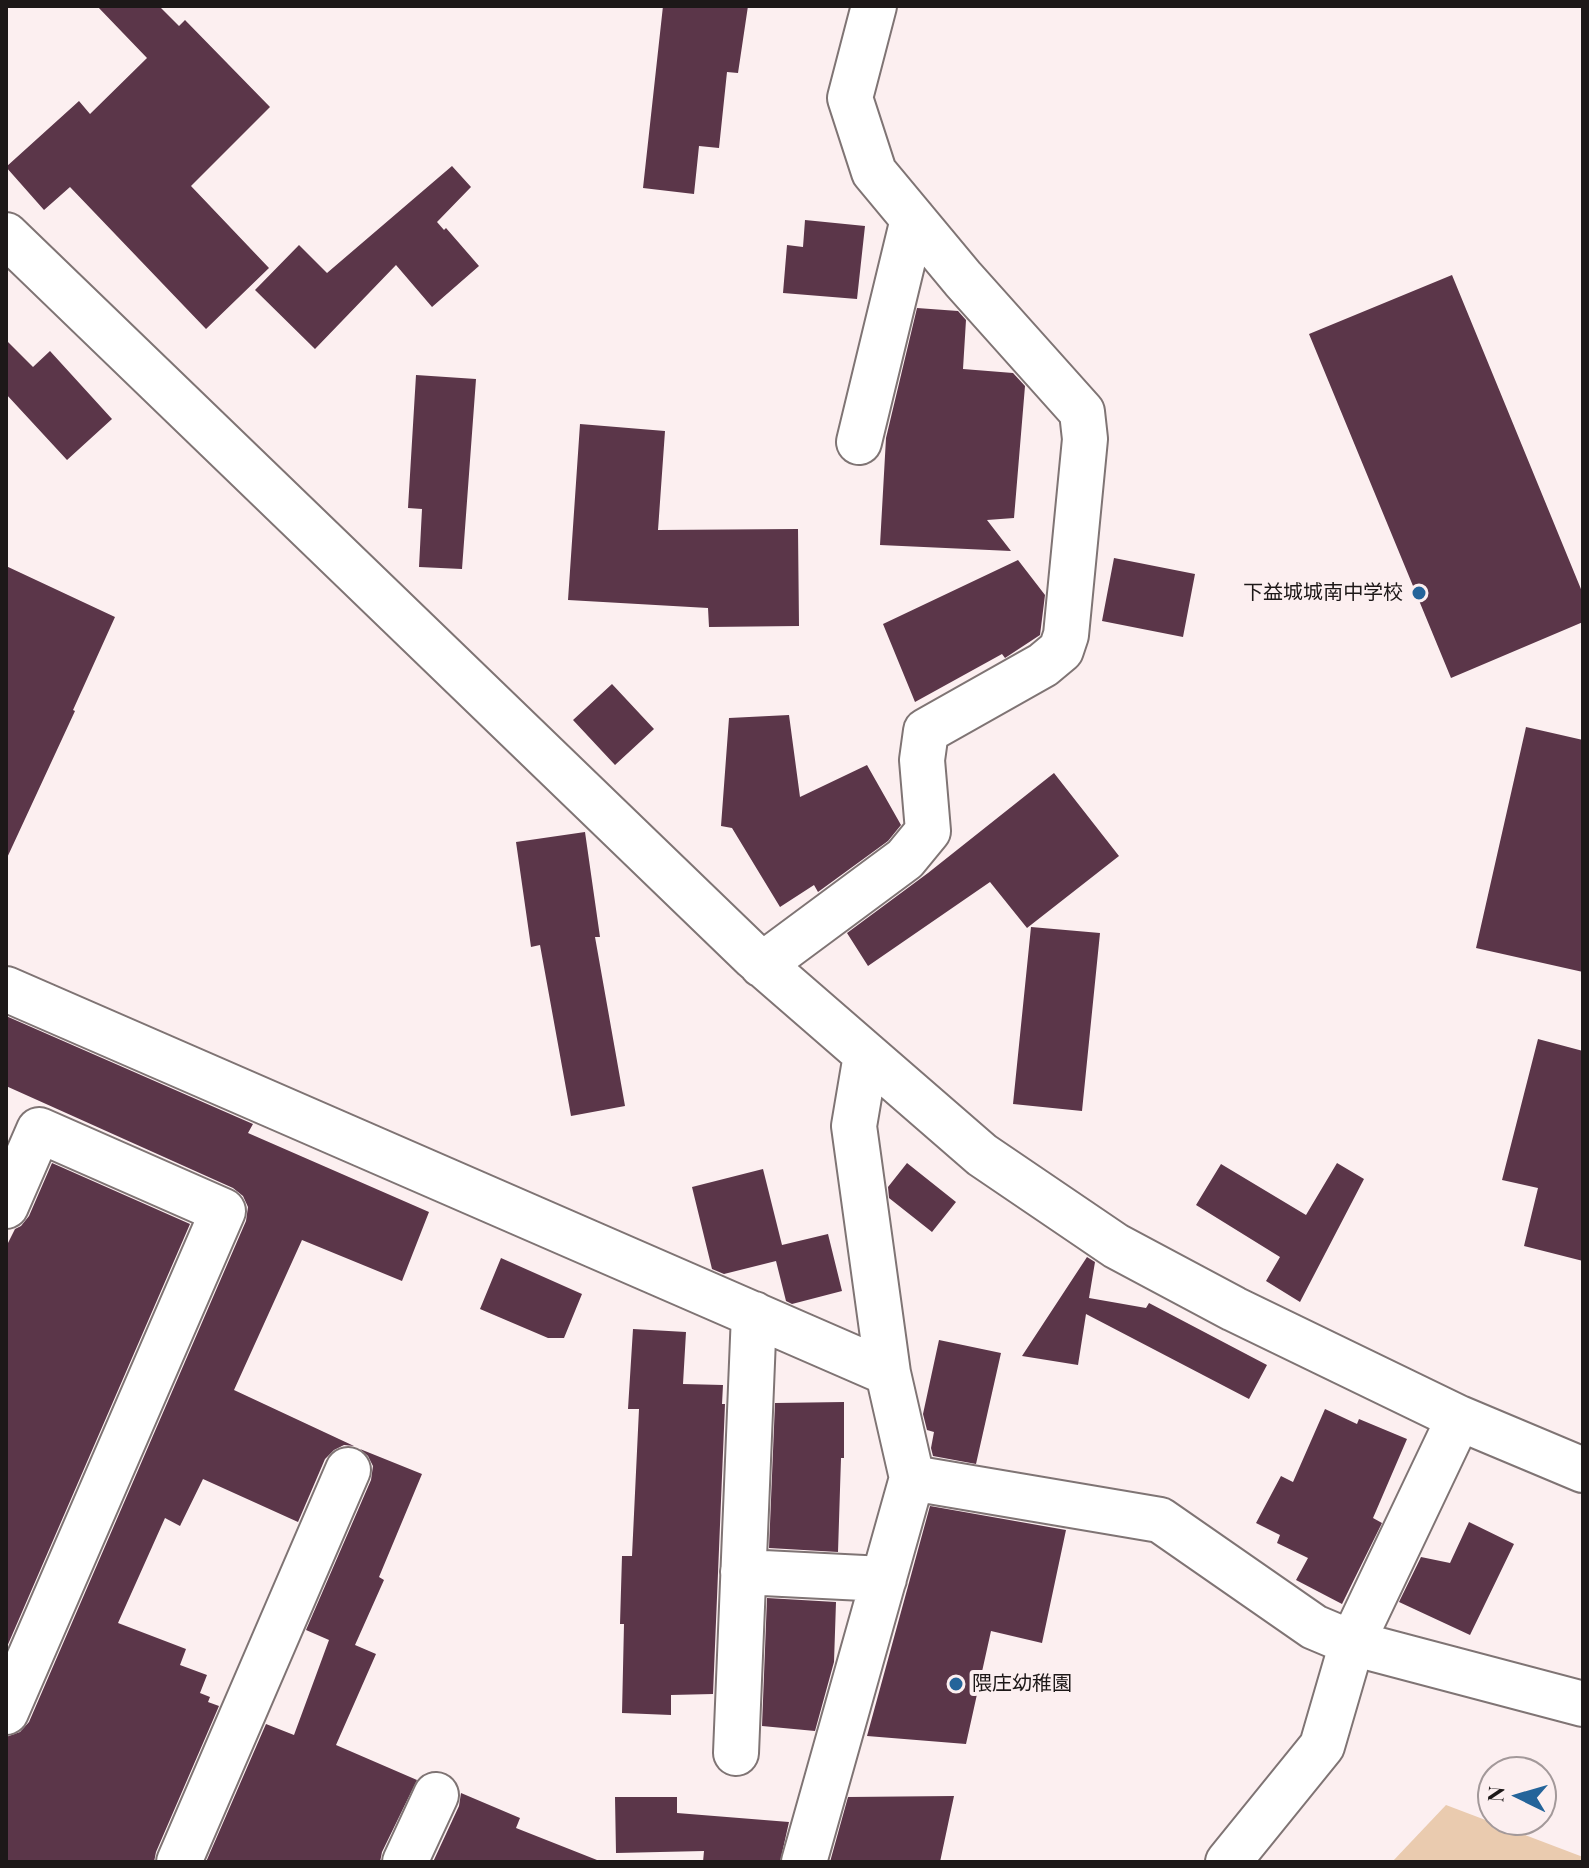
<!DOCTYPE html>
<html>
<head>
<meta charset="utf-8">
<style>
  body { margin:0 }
  #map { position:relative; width:1589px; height:1868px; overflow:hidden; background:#fceff0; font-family:"Playfair Display",serif }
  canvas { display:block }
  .frame { position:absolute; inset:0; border:8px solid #1d1818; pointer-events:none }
  .north { position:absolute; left:1477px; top:1756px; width:80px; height:80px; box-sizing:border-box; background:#fceff0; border:2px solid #a3999a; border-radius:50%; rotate:275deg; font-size:22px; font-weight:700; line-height:32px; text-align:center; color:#1d1818 }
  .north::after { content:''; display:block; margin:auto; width:28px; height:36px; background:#24649a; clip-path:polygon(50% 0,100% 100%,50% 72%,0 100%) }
</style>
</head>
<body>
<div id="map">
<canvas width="1589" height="1868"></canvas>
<div class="frame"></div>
<div class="north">N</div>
</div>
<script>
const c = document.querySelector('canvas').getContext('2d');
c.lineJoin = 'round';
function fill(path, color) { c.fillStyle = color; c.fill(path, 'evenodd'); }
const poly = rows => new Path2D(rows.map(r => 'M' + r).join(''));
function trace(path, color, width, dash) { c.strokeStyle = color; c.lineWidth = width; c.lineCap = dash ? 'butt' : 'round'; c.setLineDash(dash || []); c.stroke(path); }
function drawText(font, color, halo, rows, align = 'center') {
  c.font = font + ' "Playfair Display","Noto Sans JP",serif'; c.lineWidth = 8; c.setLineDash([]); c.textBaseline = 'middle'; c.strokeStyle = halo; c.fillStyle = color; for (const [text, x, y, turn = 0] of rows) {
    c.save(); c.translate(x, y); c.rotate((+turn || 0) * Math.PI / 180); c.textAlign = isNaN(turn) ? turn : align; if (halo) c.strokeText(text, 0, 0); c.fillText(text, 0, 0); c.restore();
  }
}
fill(poly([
  [1446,1805,1583,1857,1583,1862,1392,1862]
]), '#eacbaf');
fill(poly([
  [97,6,159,6,179,26,185,20,270,107,191,186,269,268,206,329,70,187,44,210,6,167,79,101,90,114,147,58],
  [663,6,748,6,738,73,727,72,719,148,699,146,694,194,643,188],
  [452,166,471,187,437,222,444,230,446,228,479,266,432,307,396,265,315,349,255,290,299,245,327,273],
  [805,220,865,226,857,299,783,293,787,245,803,247],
  [1452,275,1583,594,1583,622,1451,678,1309,334],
  [917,308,958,311,966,320,963,369,1013,373,1025,386,1014,518,987,520,1011,551,880,545,886,438],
  [6,340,33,367,50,351,112,419,67,460,6,394],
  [416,375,476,379,462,569,419,567,422,509,408,508],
  [580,424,665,431,658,530,798,529,799,626,709,627,708,608,568,600],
  [1114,558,1195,574,1183,637,1102,621],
  [1018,560,1045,595,1040,635,1005,658,1002,654,915,702,883,624],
  [6,566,115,617,73,710,75,711,6,860],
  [612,684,654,729,615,765,573,720],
  [789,715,800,797,867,765,901,825,888,841,818,892,814,885,780,907,732,828,721,826,729,718],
  [1526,727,1583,740,1583,972,1476,948],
  [1054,773,1119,856,1027,928,990,882,868,966,847,933,928,873],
  [585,832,600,937,595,937,625,1106,571,1116,540,945,531,947,516,842],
  [1031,927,1100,933,1082,1111,1013,1104],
  [6,1016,253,1124,248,1133,429,1212,402,1281,302,1240,234,1390,354,1446,344,1445,334,1450,325,1459,298,1522,203,1479,180,1526,165,1518,118,1623,186,1649,180,1665,207,1675,200,1693,210,1697,208,1702,219,1706,156,1852,154,1862,6,1862,6,1737,20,1732,29,1722,246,1221,248,1207,243,1196,233,1188,6,1086],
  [1538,1039,1583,1051,1583,1261,1524,1246,1538,1188,1502,1180],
  [52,1163,190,1224,6,1649,6,1247,15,1229,21,1226,29,1216],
  [907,1163,956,1202,932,1232,889,1198,888,1187],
  [1337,1163,1364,1179,1300,1302,1266,1281,1280,1257,1196,1205,1221,1164,1306,1215],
  [763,1169,782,1245,828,1234,842,1291,792,1304,786,1301,776,1261,724,1274,712,1269,692,1187],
  [1087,1257,1095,1262,1089,1298,1146,1308,1149,1303,1267,1365,1249,1399,1086,1314,1078,1365,1022,1356],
  [501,1258,582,1294,564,1338,548,1338,480,1309],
  [633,1329,686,1332,683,1384,723,1385,722,1404,725,1404,713,1694,671,1695,671,1715,622,1713,624,1624,620,1624,622,1556,632,1556,639,1409,628,1409],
  [939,1340,1001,1353,976,1464,933,1456,931,1448,934,1432,927,1430,923,1414],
  [844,1402,844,1458,841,1458,838,1552,769,1548,775,1403],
  [1325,1409,1357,1424,1359,1419,1407,1439,1373,1518,1382,1523,1342,1604,1296,1580,1308,1558,1277,1543,1280,1535,1256,1523,1281,1476,1293,1482],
  [360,1449,422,1474,379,1577,384,1580,355,1645,376,1654,336,1745,417,1780,382,1852,380,1862,206,1862,266,1724,294,1735,329,1640,306,1630,371,1480,373,1466,368,1456],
  [930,1506,1066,1530,1042,1643,991,1631,966,1744,867,1736],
  [1469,1522,1514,1544,1470,1635,1399,1602,1421,1557,1450,1563],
  [767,1598,836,1602,834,1662,815,1731,762,1726],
  [461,1793,520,1818,516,1828,597,1860,596,1862,433,1862,459,1806],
  [954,1796,940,1862,830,1862,848,1797],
  [615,1797,677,1797,677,1813,789,1822,780,1862,703,1862,704,1851,616,1853]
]), '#5b3649');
const minor = poly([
  [6,235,754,957,982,1155,1116,1246,1234,1309,1459,1418,1583,1470],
  [859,442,913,219],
  [762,965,905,859,928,831,922,760,926,731,1043,665,1061,650,1066,635,1085,439,1082,412,963,279,874,172,850,98,874,6],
  [6,989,888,1373,854,1126,866,1055],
  [6,1206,39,1130,223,1211,6,1712],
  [888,1373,912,1478,1160,1520,1314,1627,1352,1643,1583,1704],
  [743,1572,884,1579],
  [736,1753,754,1314],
  [179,1862,348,1470],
  [405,1862,436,1795],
  [804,1862,912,1478],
  [1228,1862,1322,1746,1352,1643,1459,1418]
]);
trace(minor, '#7f7474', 48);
trace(minor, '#fff', 44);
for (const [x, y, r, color] of [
  [1419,593,8,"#24649a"],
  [956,1684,8,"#24649a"]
]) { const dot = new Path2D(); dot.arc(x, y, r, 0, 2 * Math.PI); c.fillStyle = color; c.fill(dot); trace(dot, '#fceff0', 3); }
drawText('20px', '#1d1818', '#fceff0', [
  ["下益城城南中学校",1403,593],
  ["隈庄幼稚園",972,1684,"left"]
], 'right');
</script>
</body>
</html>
